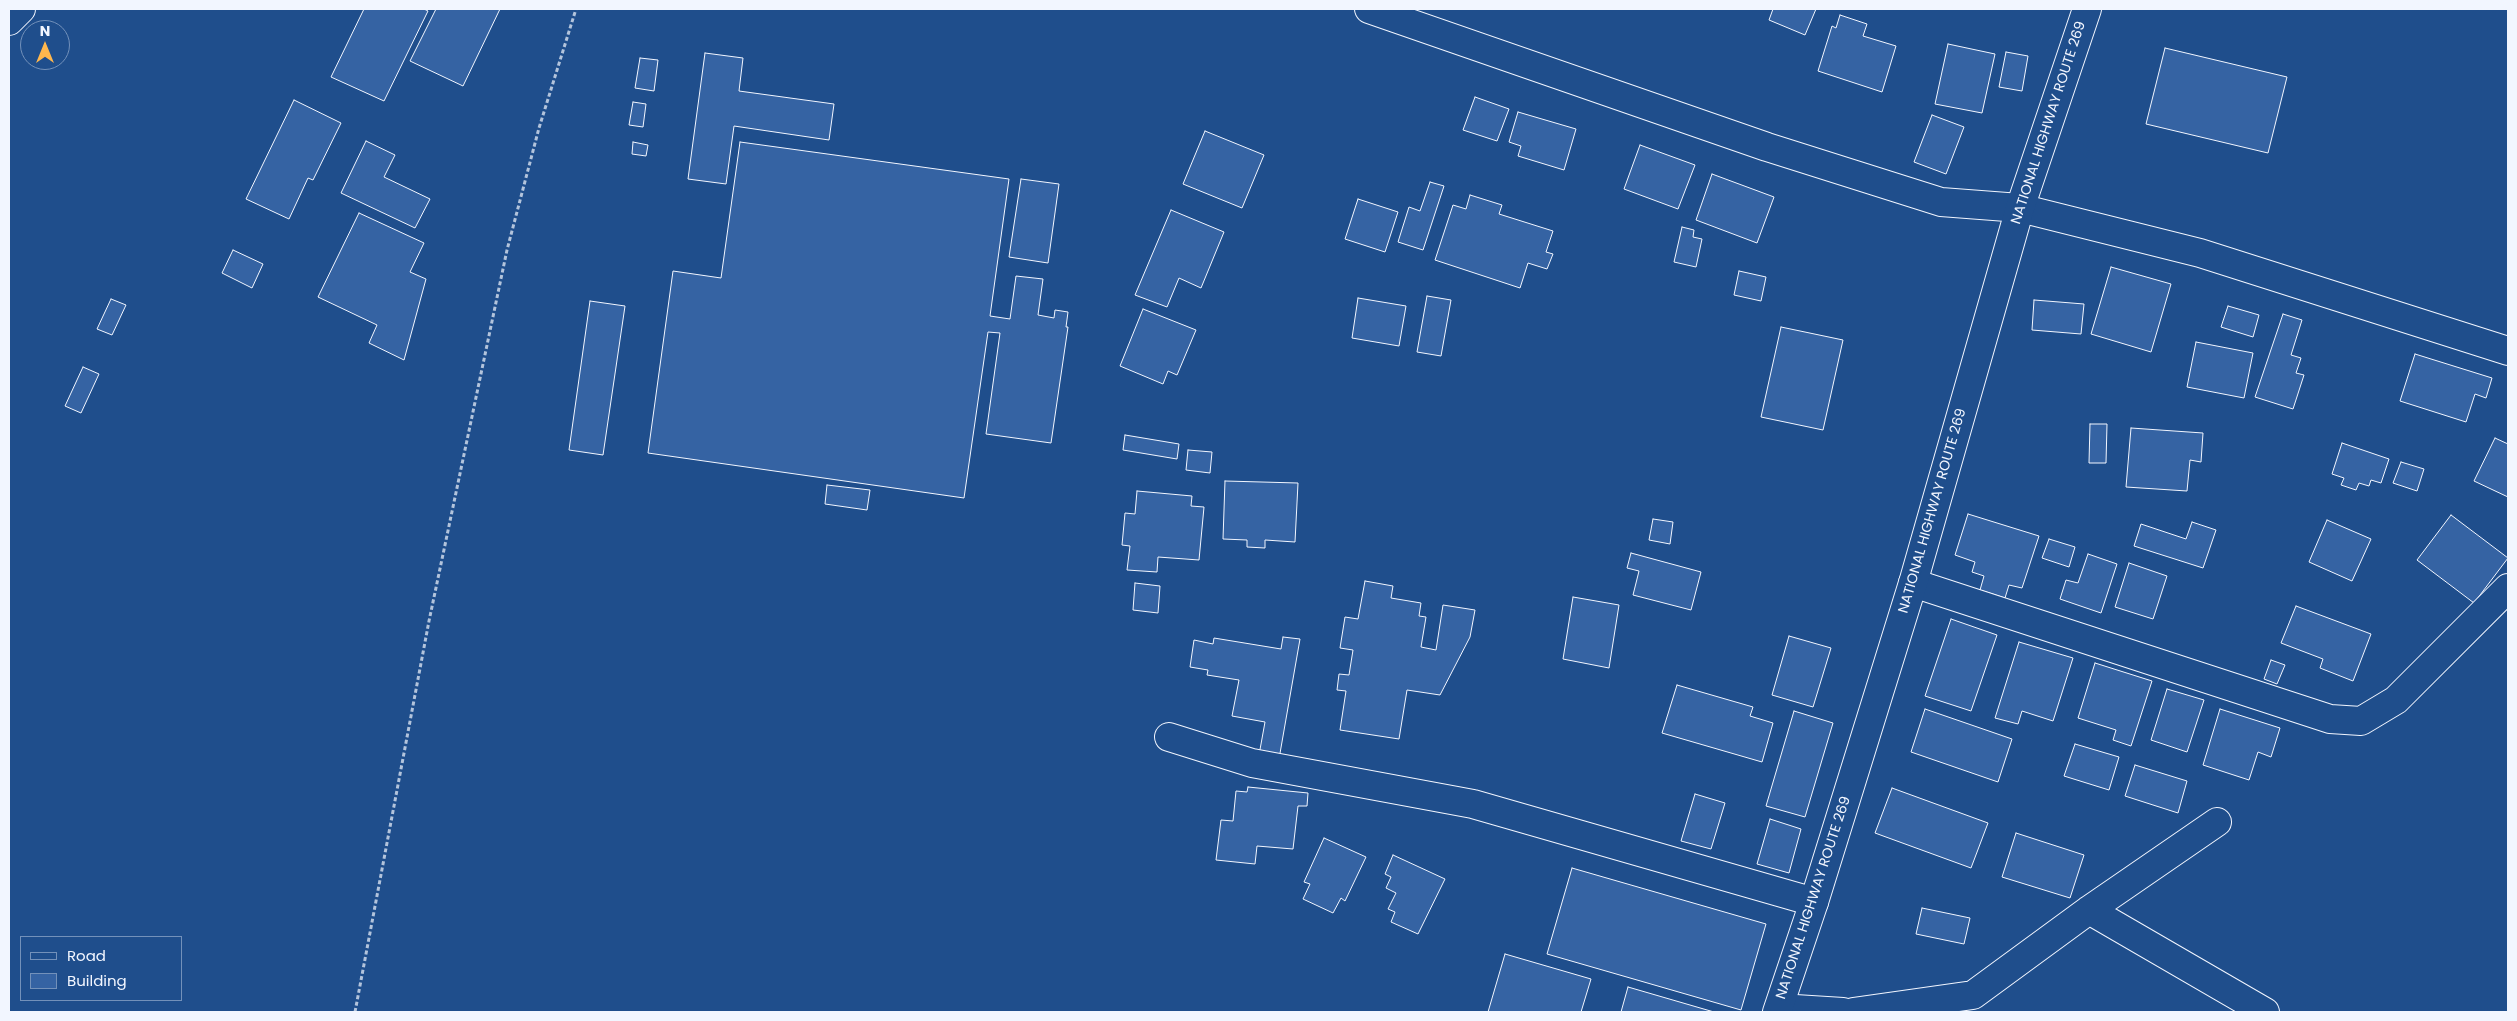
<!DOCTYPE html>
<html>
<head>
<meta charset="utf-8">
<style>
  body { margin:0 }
  #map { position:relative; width:2517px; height:1021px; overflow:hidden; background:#1f4e8c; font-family:Poppins,sans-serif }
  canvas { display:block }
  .frame { position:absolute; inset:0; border:10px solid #f2f6ff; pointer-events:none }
  .legend { position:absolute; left:20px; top:936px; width:162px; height:65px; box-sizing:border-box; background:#1f4e8c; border:1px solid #7391ba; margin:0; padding:6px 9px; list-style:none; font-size:15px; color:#f2f6ff }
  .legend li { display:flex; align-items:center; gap:10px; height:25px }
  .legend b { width:25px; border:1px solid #7391ba }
  .north { position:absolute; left:20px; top:20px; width:50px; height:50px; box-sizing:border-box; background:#1f4e8c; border:1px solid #7391ba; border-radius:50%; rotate:0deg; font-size:14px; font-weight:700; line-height:20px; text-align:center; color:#f2f6ff }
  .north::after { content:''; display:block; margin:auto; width:18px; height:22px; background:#ffb74d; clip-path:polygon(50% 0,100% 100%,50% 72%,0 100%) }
</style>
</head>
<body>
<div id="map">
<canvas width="2517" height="1021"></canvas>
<div class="frame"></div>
<ul class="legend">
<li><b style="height:6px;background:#1f4e8c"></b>Road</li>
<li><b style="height:14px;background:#3563a3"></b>Building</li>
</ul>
<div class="north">N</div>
</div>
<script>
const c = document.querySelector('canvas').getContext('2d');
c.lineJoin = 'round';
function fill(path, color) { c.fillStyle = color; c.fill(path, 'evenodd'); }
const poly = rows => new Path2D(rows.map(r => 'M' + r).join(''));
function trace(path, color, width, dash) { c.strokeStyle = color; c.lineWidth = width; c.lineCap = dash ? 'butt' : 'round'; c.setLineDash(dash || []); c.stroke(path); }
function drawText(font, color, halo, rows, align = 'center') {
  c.font = font + ' Poppins,sans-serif'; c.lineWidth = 4; c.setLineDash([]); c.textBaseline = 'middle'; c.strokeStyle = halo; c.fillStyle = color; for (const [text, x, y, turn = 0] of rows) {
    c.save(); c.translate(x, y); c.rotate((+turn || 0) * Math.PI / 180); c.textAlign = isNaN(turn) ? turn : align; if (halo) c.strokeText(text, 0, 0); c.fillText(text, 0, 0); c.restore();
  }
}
const building = poly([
  [364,9,424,9,428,11,384,101,331,77,364,9],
  [436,9,500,9,463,86,410,61,436,9],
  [1773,9,1816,9,1805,35,1769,20,1773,9],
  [1840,15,1867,24,1863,36,1896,46,1882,92,1818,71,1832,26,1836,28,1840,15],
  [1948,44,1995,54,1982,113,1935,104,1948,44],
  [2165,48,2287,77,2268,153,2146,124,2165,48],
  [2006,52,2028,56,2022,91,1999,87,2006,52],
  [705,53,743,58,739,91,834,104,829,140,734,126,726,184,688,179,705,53],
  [640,58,658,60,654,91,635,88,640,58],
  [1475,97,1509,109,1497,141,1463,130,1475,97],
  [294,100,341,123,313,180,308,178,289,219,246,199,294,100],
  [633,102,646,104,643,127,629,125,633,102],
  [1518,112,1576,129,1564,170,1518,156,1521,146,1509,142,1518,112],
  [1932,115,1964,127,1946,174,1914,162,1932,115],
  [1205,131,1264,155,1242,208,1183,184,1205,131],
  [366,141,395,155,384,177,430,199,415,228,341,193,366,141],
  [633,142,648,145,646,156,632,154,633,142],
  [740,142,1009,179,990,316,1010,319,1016,276,1043,279,1038,315,1054,318,1055,310,1068,312,1066,327,1068,327,1051,443,986,434,1000,333,988,332,964,498,648,453,673,271,721,278,740,142],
  [1640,145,1695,165,1678,209,1624,189,1640,145],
  [1712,174,1774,197,1757,243,1696,220,1712,174],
  [1021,179,1059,184,1048,263,1009,257,1021,179],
  [1430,182,1444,186,1423,250,1398,242,1409,207,1420,211,1430,182],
  [1470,195,1502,205,1499,214,1553,231,1546,252,1553,254,1547,269,1528,263,1520,288,1435,260,1453,205,1466,209,1470,195],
  [1358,199,1398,212,1385,252,1345,239,1358,199],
  [1171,210,1224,232,1201,288,1179,278,1167,307,1135,295,1171,210],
  [359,213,424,243,410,272,426,279,404,360,369,343,377,325,318,297,359,213],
  [1682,227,1694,230,1693,237,1702,239,1696,267,1674,262,1682,227],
  [233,250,263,264,252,288,222,273,233,250],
  [2111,267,2171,284,2151,352,2091,334,2111,267],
  [1739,271,1766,277,1761,301,1734,295,1739,271],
  [1427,296,1451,300,1441,356,1417,352,1427,296],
  [1358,298,1406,306,1399,346,1352,338,1358,298],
  [111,299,126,305,112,335,97,329,111,299],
  [2034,300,2084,304,2081,334,2032,330,2034,300],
  [590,301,625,306,603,455,569,450,590,301],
  [2228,306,2259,315,2253,337,2221,327,2228,306],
  [1143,309,1196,330,1177,375,1168,371,1163,384,1120,366,1143,309],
  [2283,314,2302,320,2291,355,2301,358,2296,373,2304,375,2293,409,2255,397,2283,314],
  [1781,327,1843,340,1823,430,1761,417,1781,327],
  [2196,342,2253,353,2244,398,2187,387,2196,342],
  [2415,354,2492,378,2486,398,2475,394,2466,422,2400,401,2415,354],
  [83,367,99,374,81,413,65,406,83,367],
  [2090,424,2107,424,2106,463,2089,463,2090,424],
  [2131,428,2203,433,2201,462,2190,460,2187,491,2126,487,2131,428],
  [1125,435,1179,444,1177,459,1123,450,1125,435],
  [2495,438,2508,444,2508,497,2474,481,2495,438],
  [2342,443,2389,459,2381,483,2371,480,2369,486,2359,483,2356,490,2341,485,2344,478,2332,474,2342,443],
  [1188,450,1212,452,1210,473,1186,470,1188,450],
  [2401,462,2424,469,2417,491,2393,483,2401,462],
  [1225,481,1298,483,1295,542,1265,540,1265,548,1247,547,1247,540,1223,539,1225,481],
  [827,485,870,490,867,510,825,504,827,485],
  [1137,491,1192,496,1191,506,1204,507,1199,560,1158,557,1157,572,1127,570,1130,546,1122,545,1125,513,1135,514,1137,491],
  [1968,514,2039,536,2022,588,2009,585,2005,598,1980,590,1984,576,1972,572,1975,562,1955,555,1968,514],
  [2451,515,2508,558,2474,603,2417,560,2451,515],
  [1653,519,1673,522,1670,544,1649,540,1653,519],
  [2327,520,2371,539,2352,581,2309,562,2327,520],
  [2192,522,2216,530,2203,568,2134,546,2141,524,2186,539,2192,522],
  [2049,539,2075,547,2069,567,2042,558,2049,539],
  [1631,553,1701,572,1691,610,1633,595,1639,571,1627,568,1631,553],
  [2088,554,2117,564,2101,613,2060,599,2066,580,2078,583,2088,554],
  [2129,563,2167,576,2153,619,2115,607,2129,563],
  [1365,581,1393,586,1391,598,1421,603,1419,616,1426,617,1421,647,1436,650,1443,605,1475,610,1470,637,1440,695,1407,690,1399,739,1340,730,1346,691,1337,690,1339,674,1349,675,1353,650,1340,648,1345,617,1358,619,1365,581],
  [1135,583,1160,586,1158,613,1133,610,1135,583],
  [1573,597,1619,605,1609,668,1563,659,1573,597],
  [2296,606,2371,634,2353,681,2320,668,2323,659,2281,643,2296,606],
  [1951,619,1997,635,1971,711,1925,696,1951,619],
  [1789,636,1831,648,1813,707,1772,695,1789,636],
  [1283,637,1300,639,1279,759,1259,755,1265,722,1232,716,1239,680,1207,675,1208,670,1190,667,1194,640,1213,644,1214,638,1281,649,1283,637],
  [2019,642,2073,658,2053,721,2022,711,2018,724,1995,718,2019,642],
  [2271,660,2285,665,2277,684,2264,679,2271,660],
  [2095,663,2152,681,2131,746,2113,740,2116,730,2078,718,2095,663],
  [1677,685,1753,707,1750,716,1773,723,1762,762,1662,733,1677,685],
  [2167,689,2204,700,2187,752,2151,740,2167,689],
  [1925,709,2012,739,1998,782,1911,752,1925,709],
  [2220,709,2280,728,2271,757,2258,752,2249,780,2203,765,2220,709],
  [1794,711,1833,723,1805,817,1766,806,1794,711],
  [2075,744,2119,757,2109,790,2064,776,2075,744],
  [2135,765,2187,781,2178,813,2125,796,2135,765],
  [1248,787,1308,793,1307,806,1298,806,1293,849,1257,846,1255,864,1216,860,1221,820,1233,821,1236,791,1247,792,1248,787],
  [1892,788,1988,823,1971,868,1875,833,1892,788],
  [1695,794,1725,803,1711,849,1681,841,1695,794],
  [1770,819,1801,829,1789,873,1757,864,1770,819],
  [2016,833,2084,855,2070,898,2002,877,2016,833],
  [1324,838,1366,857,1345,901,1341,898,1333,913,1303,899,1310,884,1304,882,1324,838],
  [1393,855,1445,879,1418,934,1391,922,1395,912,1388,909,1396,893,1386,888,1391,877,1385,874,1393,855],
  [1572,868,1766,924,1741,1010,1547,954,1572,868],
  [1922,908,1970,918,1964,944,1916,934,1922,908],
  [1505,954,1591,979,1581,1012,1488,1012,1505,954],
  [1628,987,1714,1012,1621,1012,1628,987]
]);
fill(building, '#3563a3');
trace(building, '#f2f6ff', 1);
const street = poly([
  [2020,208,2200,253,2508,351],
  [1913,583,2330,719,2361,721,2396,700,2508,588],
  [1169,737,1252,763,1473,804,1814,902],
  [2089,910,2265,1012],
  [1779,1008,1843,1012],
  [1853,1012,1973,995,2089,910,2217,822]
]);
const secondary = poly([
  [1369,9,1767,147,1941,202,2020,208],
  [9,21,21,9]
]);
const highway = poly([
  [1777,1012,1814,902,1913,583,2020,208,2087,9]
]);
trace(street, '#f2f6ff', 30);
trace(secondary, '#f2f6ff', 30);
trace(highway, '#f2f6ff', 30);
trace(poly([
  [355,1012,429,621,507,250,539,128,576,9]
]), '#b3c4dc', 3, [4, 2.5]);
trace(street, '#1f4e8c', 28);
trace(secondary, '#1f4e8c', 28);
trace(highway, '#1f4e8c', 28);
drawText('14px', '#f2f6ff', '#1f4e8c', [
  ["NATIONAL HIGHWAY ROUTE 269",2049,123,-72],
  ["NATIONAL HIGHWAY ROUTE 269",1933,511,-74],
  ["NATIONAL HIGHWAY ROUTE 269",1814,898,-72]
]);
</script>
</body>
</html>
